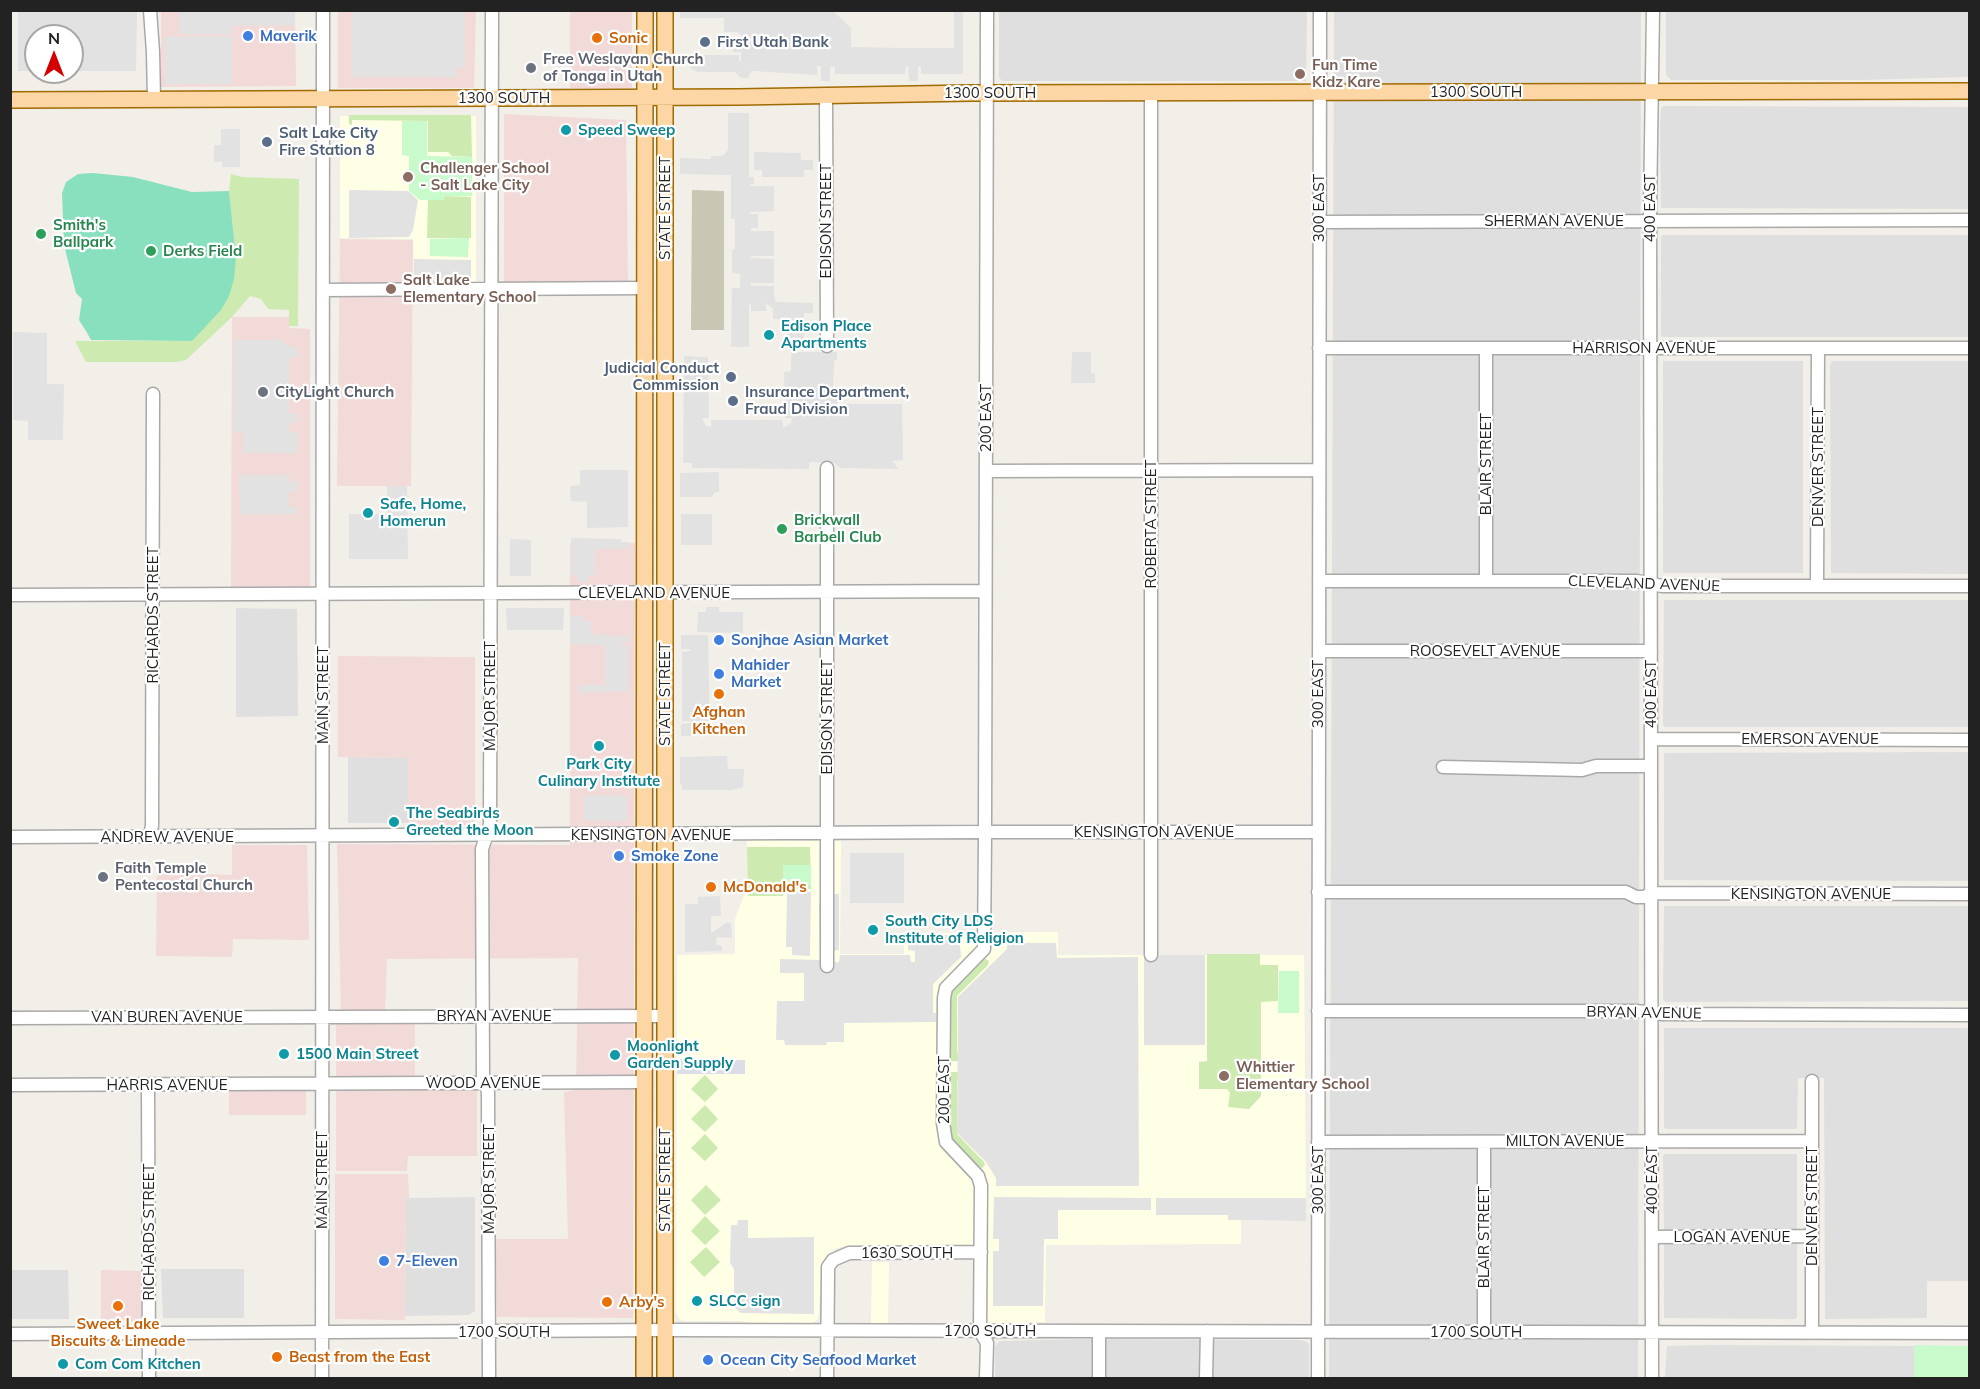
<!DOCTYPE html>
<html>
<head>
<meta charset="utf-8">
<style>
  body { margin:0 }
  #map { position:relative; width:1980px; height:1389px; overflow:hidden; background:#f2efe9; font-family:Mulish,sans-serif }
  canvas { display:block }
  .frame { position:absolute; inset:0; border:12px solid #222; pointer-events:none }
  .north { position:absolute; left:24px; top:24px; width:60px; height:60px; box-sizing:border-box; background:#fff; border:2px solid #a7a7a7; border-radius:50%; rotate:0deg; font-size:16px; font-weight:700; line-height:24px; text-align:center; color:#222 }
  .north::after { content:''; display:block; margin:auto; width:21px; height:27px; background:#d40000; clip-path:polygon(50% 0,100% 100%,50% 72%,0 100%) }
</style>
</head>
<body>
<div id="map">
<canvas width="1980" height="1389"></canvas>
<div class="frame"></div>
<div class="north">N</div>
</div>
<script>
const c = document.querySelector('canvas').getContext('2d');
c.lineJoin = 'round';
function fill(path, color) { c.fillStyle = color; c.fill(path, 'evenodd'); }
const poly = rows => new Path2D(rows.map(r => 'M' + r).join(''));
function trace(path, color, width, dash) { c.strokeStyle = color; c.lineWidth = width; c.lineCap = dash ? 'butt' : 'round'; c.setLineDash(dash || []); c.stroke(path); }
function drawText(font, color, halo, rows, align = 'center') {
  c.font = font + ' Mulish,sans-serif'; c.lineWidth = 4.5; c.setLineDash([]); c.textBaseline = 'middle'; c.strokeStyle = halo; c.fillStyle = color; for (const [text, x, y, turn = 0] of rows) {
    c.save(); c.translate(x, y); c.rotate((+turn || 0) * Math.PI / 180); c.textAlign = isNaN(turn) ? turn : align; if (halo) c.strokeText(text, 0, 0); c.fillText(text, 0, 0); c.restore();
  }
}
fill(poly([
  [999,11,1307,11,1306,81,1003,81,999,78],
  [1334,11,1641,11,1638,1378,1329,1378],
  [1666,11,1969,11,1969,77,1861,80,1671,80,1666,75],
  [1663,106,1969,107,1969,209,1661,208,1660,128,1661,109],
  [1663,235,1969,235,1969,337,1663,337,1661,335,1661,237],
  [1663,361,1803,361,1803,573,1663,573],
  [1832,361,1969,361,1969,574,1831,573,1830,365],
  [1664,600,1969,600,1969,727,1665,727,1663,725],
  [236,608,297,609,298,716,236,717],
  [1969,752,1969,881,1664,880,1664,753],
  [348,757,408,758,408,823,348,823],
  [1664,906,1968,906,1969,1001,1665,1002,1663,1000],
  [1664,1028,1967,1028,1969,1031,1969,1281,1927,1281,1927,1318,1825,1319,1824,1078,1798,1078,1797,1129,1666,1129,1664,1127],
  [1665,1154,1797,1154,1797,1234,1664,1234,1663,1156],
  [475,1197,475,1311,469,1315,405,1316,406,1198],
  [1797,1240,1797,1317,1795,1319,1664,1318,1664,1241],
  [161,1269,244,1269,244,1318,163,1318],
  [11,1270,68,1270,69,1319,11,1319],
  [1086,1339,1300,1340,1305,1341,1309,1344,1309,1378,995,1378,995,1346,1000,1341],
  [1711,1345,1914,1346,1914,1378,1665,1378,1667,1346]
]), '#e0dfdf');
fill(poly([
  [161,11,295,11,296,86,161,87],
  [338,11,476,11,474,88,338,88],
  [570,11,632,11,632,88,570,88],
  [504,114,626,120,628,285,504,286],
  [340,239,413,240,411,486,337,486],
  [232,317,289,317,289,328,310,329,310,587,231,587],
  [570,543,635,543,633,1318,497,1317,495,1239,568,1239,564,1092,576,1090,578,958,387,959,385,1012,341,1012,337,844,570,845],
  [338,656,475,657,475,827,408,826,408,758,338,757],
  [232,845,307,845,309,940,233,939,232,957,156,956,157,872,232,875],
  [415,1023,415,1089,477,1090,477,1156,408,1156,407,1171,336,1171,336,1024],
  [229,1090,306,1090,306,1115,229,1115],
  [335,1174,408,1174,409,1198,406,1199,405,1320,335,1319],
  [101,1270,141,1271,141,1321,101,1322]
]), '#f2dad9');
fill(poly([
  [340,116,476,116,476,284,414,284,413,239,340,238],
  [747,840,841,841,840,954,904,954,904,933,1058,932,1058,955,1304,955,1306,1221,1241,1220,1241,1244,1046,1245,1045,1322,992,1323,987,1321,985,1317,986,1246,845,1246,835,1249,828,1254,821,1264,819,1313,817,1320,812,1323,758,1324,740,1321,683,1321,678,1318,676,1310,677,955,735,954,735,919,748,885],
  [872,1262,889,1262,888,1324,871,1324]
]), '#ffffe5');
fill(poly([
  [692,190,724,191,724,330,691,330]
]), '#c7c7b4');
fill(poly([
  [349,115,471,115,472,157,452,156,448,152,428,152,428,121,352,120,352,125,349,124],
  [231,174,242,177,299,179,298,326,289,326,289,310,268,309,261,299,250,296,232,317,186,360,176,362,86,362,75,341,192,341,236,257,229,191],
  [444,196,471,197,471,238,427,238,428,200,444,200],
  [747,847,810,847,811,889,784,888,783,896,748,896],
  [1207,954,1260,954,1260,965,1278,965,1278,1001,1261,1002,1261,1096,1249,1109,1228,1107,1230,1093,1227,1089,1199,1089,1199,1062,1207,1061],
  [984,958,989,961,988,965,957,996,957,1053,962,1053,964,1061,949,1061,950,993],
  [949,1072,964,1072,963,1080,957,1080,957,1134,984,1162,985,1165,982,1168,977,1167,953,1142,949,1134],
  [705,1075,718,1089,705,1102,691,1089],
  [705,1105,718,1119,705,1132,691,1119],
  [705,1134,718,1148,705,1161,691,1148],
  [706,1185,721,1200,705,1215,691,1200],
  [705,1216,720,1231,705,1245,691,1231],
  [706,1247,720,1262,704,1277,690,1262]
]), '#cdebb0');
fill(poly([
  [402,121,427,121,427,156,472,157,472,196,445,196,444,200,420,200,409,191,409,156,402,155],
  [469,238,468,257,430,256,430,239],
  [783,865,811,865,811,886,783,886],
  [1279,971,1299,971,1299,1013,1278,1013],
  [1914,1345,1968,1346,1969,1378,1914,1378]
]), '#c8facc');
fill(poly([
  [93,173,133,177,192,192,229,191,236,257,234,279,229,296,221,310,192,341,91,340,86,331,79,320,82,299,76,293,64,245,62,193,66,182,78,174]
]), '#88e0be');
fill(poly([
  [232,10,295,11,295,25,232,26,232,34,179,34,179,11,226,11,228,14],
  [680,10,833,11,851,28,851,47,903,48,954,48,954,11,963,11,963,74,921,74,921,67,918,66,918,81,909,81,908,66,906,66,905,74,835,74,835,67,830,67,830,81,821,81,821,66,817,66,817,75,752,71,749,75,749,78,741,78,735,72,698,72,690,68,693,62,693,55,739,55,739,61,741,61,741,52,733,52,733,38,741,38,741,35,737,32,724,32,724,18,680,18],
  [18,11,137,11,136,71,72,71,72,36,36,36,36,71,18,71],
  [352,11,465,11,465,67,457,68,457,77,352,77],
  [232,36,232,84,165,84,165,37],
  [728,113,749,113,749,177,754,177,754,184,750,184,750,186,774,186,774,211,750,212,751,214,758,214,758,228,751,228,751,231,774,231,774,256,751,256,751,258,774,259,774,283,751,283,751,286,774,286,774,295,776,302,813,303,813,313,804,313,804,348,787,348,787,322,796,322,797,320,773,319,773,309,766,303,766,311,751,311,751,304,749,304,749,347,731,347,732,288,740,288,740,274,732,273,732,250,735,249,735,219,731,219,731,175,680,174,680,158,711,159,711,156,722,156,725,154,728,149],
  [221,129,240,129,240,167,222,167,222,162,214,162,214,145,221,145],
  [754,152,801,153,801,160,813,160,813,170,804,170,804,177,762,177,762,170,754,170],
  [349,190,408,191,418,200,413,230,409,237,349,238],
  [414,259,471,260,471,285,414,285],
  [13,332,47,333,47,384,64,384,63,440,28,440,28,421,13,420],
  [234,340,281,340,289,347,297,347,298,357,289,358,289,414,297,414,297,423,289,423,289,432,297,432,297,453,243,453,243,432,233,432],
  [791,352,837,352,837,359,834,361,833,391,837,391,837,404,902,404,903,460,892,461,899,469,840,468,834,463,809,462,809,469,692,468,692,463,683,463,684,356,708,357,709,418,702,418,706,426,711,427,711,420,782,420,783,428,791,423,792,418,785,418,784,372,791,371],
  [1072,352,1091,352,1091,373,1095,374,1095,383,1071,383],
  [580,470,628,470,628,527,587,528,587,502,571,501,570,486,580,485],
  [719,472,719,492,715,492,712,497,680,497,680,473],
  [239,475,289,475,289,481,298,482,297,492,288,492,289,507,297,507,297,514,240,514],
  [387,486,407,486,408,559,349,559,349,514,387,514],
  [681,514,712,514,712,545,681,545],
  [571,538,621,539,621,542,629,542,629,549,595,549,595,575,588,575,587,582,578,582,577,575,571,575],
  [510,539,531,540,531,576,510,576],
  [706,607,719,607,719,612,743,612,743,633,697,632,698,612,706,612],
  [506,608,564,608,563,630,507,630],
  [570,616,583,616,583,621,591,621,591,634,629,637,629,643,622,641,622,645,629,645,629,691,578,692,578,685,605,685,605,645,570,644],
  [681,635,708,635,710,736,681,736,681,724,690,723,690,721,682,721,682,652,690,651,690,649,681,649],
  [727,756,728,769,744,769,743,787,732,790,682,790,682,785,680,784,680,757],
  [584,795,627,796,627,821,584,820],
  [850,853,904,853,904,903,850,903],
  [787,892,811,892,810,956,792,955,792,947,786,947],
  [831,894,839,894,839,950,832,951,832,959,835,962,839,962,840,955,910,955,911,962,915,962,915,951,908,950,908,943,915,943,915,935,953,935,953,944,960,945,961,957,933,984,933,1013,936,1013,936,1022,844,1023,844,1042,827,1042,826,1045,785,1045,784,1040,776,1040,777,1001,804,1001,804,973,780,973,780,959,820,960,819,904,831,904],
  [720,896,721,916,711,916,711,933,726,923,731,923,732,938,717,937,716,945,722,946,722,951,685,952,685,904,698,904,698,897],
  [1007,943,1056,943,1057,958,1138,957,1139,1186,996,1186,996,1178,986,1162,957,1133,958,997,1007,949],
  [1144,955,1205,955,1205,1045,1144,1045],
  [994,1197,1151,1198,1151,1210,1058,1210,1058,1239,1044,1239,1043,1306,993,1306,993,1251,999,1251,999,1239,993,1239],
  [1156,1198,1306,1198,1306,1221,1228,1220,1228,1215,1156,1215],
  [738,1220,748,1220,748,1238,814,1237,814,1314,741,1313,734,1307,734,1270,730,1262,731,1225,737,1225]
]), '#e2e2e2');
fill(poly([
  [677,1059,745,1060,745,1074,677,1074]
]), '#dddde8');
const minor = poly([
  [150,10,153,52,154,99],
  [1151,92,1151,955],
  [826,96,827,346],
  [1319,222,1970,220],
  [323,290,645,288],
  [1319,348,1970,348],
  [986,471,1319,470],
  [1319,581,1637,581,1662,586,1970,586],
  [1486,581,1486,348],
  [1817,586,1818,348],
  [10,595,985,591],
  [1319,651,1651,651],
  [1651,739,1970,740],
  [1443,767,1582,770,1596,766,1651,766],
  [985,826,987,10],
  [991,832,1318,832],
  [10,837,978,832],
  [150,837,152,825,153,394],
  [985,838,984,949,946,988,944,998,943,1123,946,1142,978,1176,981,1186,980,1331,987,1343,986,1378],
  [1318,892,1626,892,1636,897,1644,897,1652,893,1970,894],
  [827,966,827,468],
  [1318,1011,1636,1011,1663,1014,1970,1015],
  [10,1018,665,1016],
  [1812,1081,1812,1331],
  [10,1085,644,1082],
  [148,1085,149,1378],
  [1318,1142,1812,1141],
  [1484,1142,1484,1332],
  [1652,1237,1812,1236],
  [10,1334,665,1330,1970,1333],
  [322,1378,323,10],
  [489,1378,488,1092,483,1075,482,849,490,825,492,10],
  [827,1378,828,1275,828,1267,833,1260,849,1253,981,1252],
  [1099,1378,1099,1331],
  [1206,1378,1207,1331],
  [1318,1378,1320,10],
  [1652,1378,1650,210,1653,10]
]);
const major = poly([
  [665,10,665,1378],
  [10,100,739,97,972,93,1970,91],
  [644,1378,645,10]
]);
trace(minor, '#a9a9a9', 15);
trace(major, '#a06b00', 18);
trace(minor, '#fff', 12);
trace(major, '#fcd6a4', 15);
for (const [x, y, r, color] of [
  [248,36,6,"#3f7fe0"],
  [597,38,6,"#e8710a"],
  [705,42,6,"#5c6f8a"],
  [531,68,6,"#6b7280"],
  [1300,74,6,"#8d6e63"],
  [566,130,6,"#0f9aa8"],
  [267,142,6,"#5c6f8a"],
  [408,177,6,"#8d6e63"],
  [41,234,6,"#2e9e5b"],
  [151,251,6,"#2e9e5b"],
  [391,289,6,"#8d6e63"],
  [769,335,6,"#0f9aa8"],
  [731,377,6,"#5c6f8a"],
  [263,392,6,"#6b7280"],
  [733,401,6,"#5c6f8a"],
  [368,513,6,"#0f9aa8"],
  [782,529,6,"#2e9e5b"],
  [719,640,6,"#3f7fe0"],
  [719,674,6,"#3f7fe0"],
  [719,694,6,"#e8710a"],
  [599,746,6,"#0f9aa8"],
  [394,822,6,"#0f9aa8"],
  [619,856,6,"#3f7fe0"],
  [103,877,6,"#6b7280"],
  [711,887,6,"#e8710a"],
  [873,930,6,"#0f9aa8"],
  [284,1054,6,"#0f9aa8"],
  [615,1055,6,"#0f9aa8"],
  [1224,1076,6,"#8d6e63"],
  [384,1261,6,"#3f7fe0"],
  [697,1301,6,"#0f9aa8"],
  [607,1302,6,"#e8710a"],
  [118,1306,6,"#e8710a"],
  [277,1357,6,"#e8710a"],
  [708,1360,6,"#3f7fe0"],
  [63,1364,6,"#0f9aa8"]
]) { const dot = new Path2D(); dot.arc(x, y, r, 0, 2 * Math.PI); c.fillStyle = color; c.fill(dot); trace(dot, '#fff', 2); }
drawText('bold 15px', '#366cbe', '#fff', [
  ["Maverik",260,36],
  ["Sonjhae Asian Market",731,640],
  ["Mahider",731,665],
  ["Market",731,682],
  ["Smoke Zone",631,856],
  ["7-Eleven",396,1261],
  ["Ocean City Seafood Market",720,1360]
], 'left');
drawText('bold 15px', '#c56008', '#fff', [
  ["Sonic",609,38],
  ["Afghan",719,712,"center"],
  ["Kitchen",719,729,"center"],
  ["McDonald's",723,887],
  ["Arby's",619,1302],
  ["Sweet Lake",118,1324,"center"],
  ["Biscuits & Limeade",118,1341,"center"],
  ["Beast from the East",289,1357]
], 'left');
drawText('bold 15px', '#4e5e75', '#fff', [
  ["First Utah Bank",717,42],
  ["Salt Lake City",279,133],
  ["Fire Station 8",279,150],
  ["Judicial Conduct",719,368,"right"],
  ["Commission",719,385,"right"],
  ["Insurance Department,",745,392],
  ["Fraud Division",745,409]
], 'left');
drawText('bold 15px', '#5b616d', '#fff', [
  ["Free Weslayan Church",543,59],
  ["of Tonga in Utah",543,76],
  ["CityLight Church",275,392],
  ["Faith Temple",115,868],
  ["Pentecostal Church",115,885]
], 'left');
drawText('bold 15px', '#785e54', '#fff', [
  ["Fun Time",1312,65],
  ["Kidz Kare",1312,82],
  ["Challenger School",420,168],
  ["- Salt Lake City",420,185],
  ["Salt Lake",403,280],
  ["Elementary School",403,297],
  ["Whittier",1236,1067],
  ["Elementary School",1236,1084]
], 'left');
drawText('15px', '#222', '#fff', [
  ["1300 SOUTH",1476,92],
  ["1300 SOUTH",990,93],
  ["1300 SOUTH",504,98],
  ["STATE STREET",665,208,-90],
  ["300 EAST",1319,208,-90],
  ["400 EAST",1650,208,-90],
  ["EDISON STREET",826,221,-90],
  ["SHERMAN AVENUE",1554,221],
  ["HARRISON AVENUE",1644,348],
  ["200 EAST",986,418,-90],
  ["BLAIR STREET",1486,464,-90],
  ["DENVER STREET",1818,467,-90],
  ["ROBERTA STREET",1151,524,-90],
  ["CLEVELAND AVENUE",1644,584,2],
  ["CLEVELAND AVENUE",654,593],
  ["RICHARDS STREET",153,615,-90],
  ["ROOSEVELT AVENUE",1485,651],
  ["STATE STREET",665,694,-90],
  ["300 EAST",1318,694,-90],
  ["400 EAST",1651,694,-90],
  ["MAIN STREET",323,695,-90],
  ["MAJOR STREET",490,696,-90],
  ["EDISON STREET",827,717,-90],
  ["EMERSON AVENUE",1810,739],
  ["KENSINGTON AVENUE",1154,832],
  ["KENSINGTON AVENUE",651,835],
  ["ANDREW AVENUE",167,837],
  ["KENSINGTON AVENUE",1811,894],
  ["BRYAN AVENUE",1644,1013,1],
  ["BRYAN AVENUE",494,1016],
  ["VAN BUREN AVENUE",167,1017],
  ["WOOD AVENUE",483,1083],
  ["HARRIS AVENUE",167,1085],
  ["200 EAST",944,1090,-90],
  ["MILTON AVENUE",1565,1141],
  ["MAJOR STREET",489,1179,-90],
  ["MAIN STREET",322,1180,-90],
  ["STATE STREET",665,1180,-90],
  ["300 EAST",1318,1180,-90],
  ["400 EAST",1652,1180,-90],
  ["DENVER STREET",1812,1206,-90],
  ["RICHARDS STREET",149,1232,-90],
  ["BLAIR STREET",1484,1237,-90],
  ["LOGAN AVENUE",1732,1237],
  ["1630 SOUTH",907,1253],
  ["1700 SOUTH",990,1331],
  ["1700 SOUTH",504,1332],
  ["1700 SOUTH",1476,1332]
]);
drawText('bold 15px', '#0d838f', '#fff', [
  ["Speed Sweep",578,130],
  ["Edison Place",781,326],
  ["Apartments",781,343],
  ["Safe, Home,",380,504],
  ["Homerun",380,521],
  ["Park City",599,764,"center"],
  ["Culinary Institute",599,781,"center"],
  ["The Seabirds",406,813],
  ["Greeted the Moon",406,830],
  ["South City LDS",885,921],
  ["Institute of Religion",885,938],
  ["Moonlight",627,1046],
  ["Garden Supply",627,1063],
  ["1500 Main Street",296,1054],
  ["SLCC sign",709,1301],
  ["Com Com Kitchen",75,1364]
], 'left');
drawText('bold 15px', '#27864d', '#fff', [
  ["Smith's",53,225],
  ["Ballpark",53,242],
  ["Derks Field",163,251],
  ["Brickwall",794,520],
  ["Barbell Club",794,537]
], 'left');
</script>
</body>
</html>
